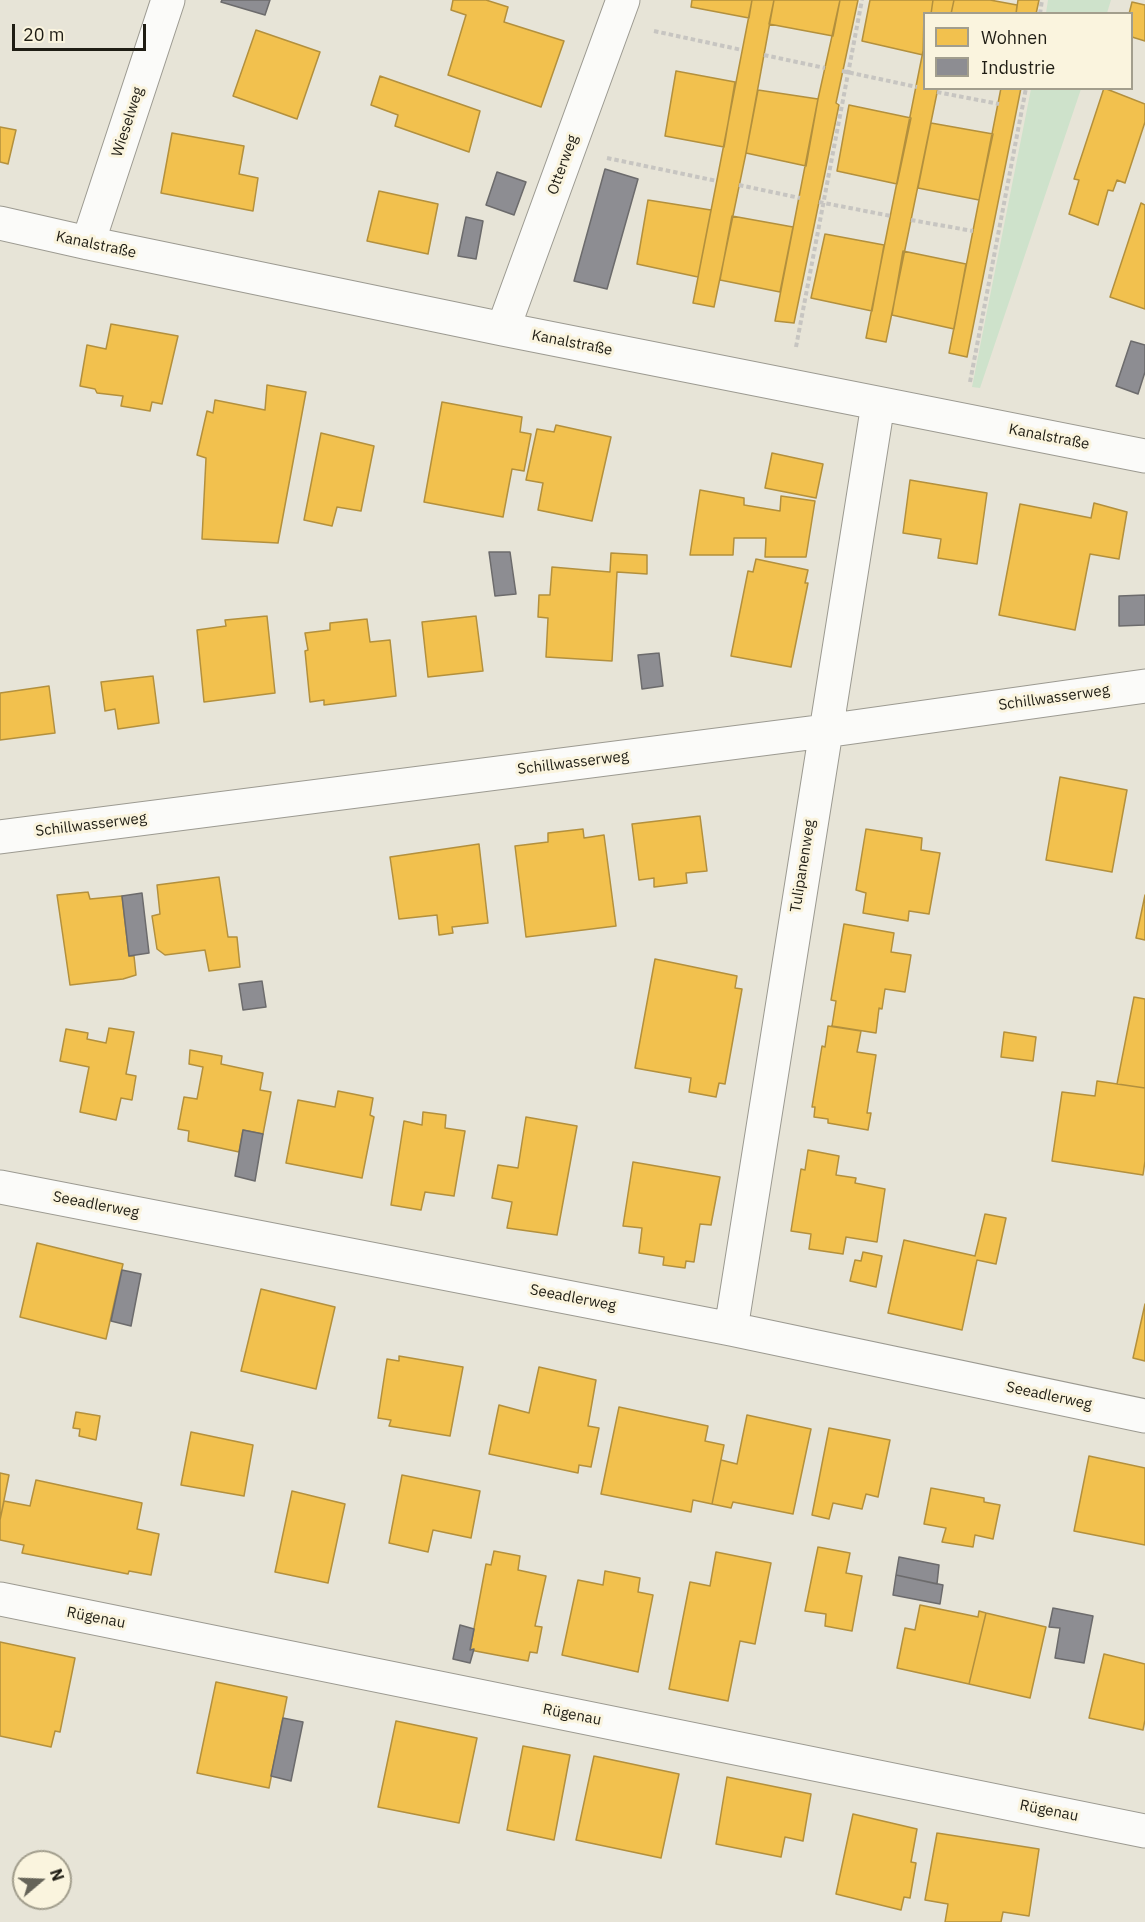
<!DOCTYPE html>
<html>
<head>
<meta charset="utf-8">
<style>
  body { margin:0 }
  #map { position:relative; width:1145px; height:1922px; overflow:hidden; background:#e7e4d7; font-family:"IBM Plex Sans",sans-serif }
  canvas { display:block }
  .legend { position:absolute; left:923px; top:12px; width:210px; height:78px; box-sizing:border-box; background:#faf4de; border:2px solid #a29e8d; margin:0; padding:8px 10px; list-style:none; font-size:18px; color:#1f1d14 }
  .legend li { display:flex; align-items:center; gap:12px; height:30px }
  .legend b { width:30px; border:2px solid #a29e8d }
  .north { position:absolute; left:12px; top:1850px; width:60px; height:60px; box-sizing:border-box; background:#faf4de; border:2px solid #a29e8d; border-radius:50%; rotate:71deg; font-size:16px; font-weight:700; line-height:24px; text-align:center; color:#1f1d14 }
  .north::after { content:''; display:block; margin:auto; width:21px; height:27px; background:#656358; clip-path:polygon(50% 0,100% 100%,50% 72%,0 100%) }
  .scale { position:absolute; left:12px; top:24px; width:134px; height:27px; box-sizing:border-box; border:3px solid #1f1d14; border-top:0; padding-left:8px; font-size:18px; line-height:21px; white-space:nowrap; color:#1f1d14; -webkit-text-stroke:4px #faf4de; paint-order:stroke }
</style>
</head>
<body>
<div id="map">
<canvas width="1145" height="1922"></canvas>
<ul class="legend">
<li><b style="height:16px;background:#f2c14e"></b>Wohnen</li>
<li><b style="height:16px;background:#8d8d92"></b>Industrie</li>
</ul>
<div class="north">N</div>
<div class="scale">20 m</div>
</div>
<script>
const c = document.querySelector('canvas').getContext('2d');
c.lineJoin = 'round';
function fill(path, color) { c.fillStyle = color; c.fill(path, 'evenodd'); }
const poly = rows => new Path2D(rows.map(r => 'M' + r).join(''));
function trace(path, color, width, dash) { c.strokeStyle = color; c.lineWidth = width; c.lineCap = dash ? 'butt' : 'round'; c.setLineDash(dash || []); c.stroke(path); }
function drawText(font, color, halo, rows, align = 'center') {
  c.font = font + ' "IBM Plex Sans",sans-serif'; c.lineWidth = 6; c.setLineDash([]); c.textBaseline = 'middle'; c.strokeStyle = halo; c.fillStyle = color; for (const [text, x, y, turn = 0] of rows) {
    c.save(); c.translate(x, y); c.rotate((+turn || 0) * Math.PI / 180); c.textAlign = isNaN(turn) ? turn : align; if (halo) c.strokeText(text, 0, 0); c.fillText(text, 0, 0); c.restore();
  }
}
fill(poly([
  [1048,0,1111,0,1107,13,1046,13],
  [1031,89,1081,89,980,388,972,387]
]), '#cee2cb');
const homes = poly([
  [453,0,486,0,508,7,504,22,564,41,541,107,448,75,466,15,451,10,453,0],
  [692,0,752,0,749,18,691,7,692,0],
  [752,0,774,0,746,153,714,307,693,303,752,0],
  [774,0,840,0,833,36,769,24,774,0],
  [840,0,858,0,836,103,839,105,794,323,775,321,818,99,840,0],
  [870,0,933,0,931,14,924,14,923,55,862,41,870,0],
  [933,0,954,0,951,14,931,14,933,0],
  [954,0,990,0,1017,5,1016,14,951,14,954,0],
  [1018,0,1039,0,1036,14,1016,14,1018,0],
  [1132,2,1145,5,1145,41,1132,37,1132,14,1129,14,1132,2],
  [256,30,320,52,297,119,233,96,256,30],
  [924,46,924,88,938,88,886,342,866,338,924,46],
  [676,71,735,82,724,147,665,136,676,71],
  [380,76,480,111,469,152,395,126,398,115,371,105,380,76],
  [1001,88,1021,88,967,357,949,353,1001,88],
  [1104,88,1145,104,1145,122,1125,183,1117,180,1113,191,1108,190,1098,225,1069,214,1079,180,1074,179,1104,88],
  [758,90,818,99,806,166,746,153,758,90],
  [849,105,911,118,897,184,837,171,849,105],
  [931,123,993,134,979,200,918,188,931,123],
  [0,127,16,130,8,164,0,162,0,127],
  [172,133,244,146,239,174,258,178,253,211,161,193,172,133],
  [379,191,438,204,428,254,367,241,379,191],
  [648,200,711,210,698,277,637,264,648,200],
  [1141,203,1145,205,1145,309,1110,297,1141,203],
  [732,216,793,227,780,292,720,280,732,216],
  [825,234,884,245,872,311,811,298,825,234],
  [903,251,966,264,954,329,892,315,903,251],
  [111,324,178,336,162,404,152,402,150,411,121,406,123,396,97,393,95,389,80,386,87,345,106,349,111,324],
  [267,385,306,392,278,543,202,539,206,458,197,455,207,411,213,413,215,400,265,410,267,385],
  [442,402,522,417,520,432,531,434,524,471,512,469,503,517,424,502,442,402],
  [556,425,611,437,592,521,538,510,543,483,526,480,537,429,554,432,556,425],
  [321,433,374,446,361,511,337,507,332,526,304,520,321,433],
  [772,453,823,464,816,498,765,488,772,453],
  [910,480,987,493,977,564,938,558,941,539,903,533,910,480],
  [700,490,744,498,744,505,780,511,781,496,815,501,806,557,765,557,766,538,734,538,733,555,690,555,700,490],
  [1094,503,1127,512,1119,559,1090,554,1075,630,999,615,1020,504,1091,518,1094,503],
  [611,553,647,555,647,574,617,572,612,661,546,657,548,618,538,617,539,595,550,595,552,567,610,572,611,553],
  [756,559,808,570,805,583,808,583,791,667,731,656,748,571,753,572,756,559],
  [267,616,275,693,204,702,197,630,226,626,225,620,267,616],
  [476,616,483,671,428,677,422,622,476,616],
  [367,619,370,642,390,640,396,696,324,705,324,700,310,702,305,651,308,650,305,633,330,630,330,623,367,619],
  [153,676,159,723,118,729,115,709,105,711,101,682,153,676],
  [49,686,55,733,0,740,0,693,49,686],
  [1060,777,1127,790,1112,872,1046,860,1060,777],
  [700,816,707,871,686,873,687,883,654,887,654,878,639,880,632,824,700,816],
  [583,829,584,838,604,835,616,926,526,937,515,846,548,842,548,833,583,829],
  [866,829,922,838,921,850,940,853,929,914,909,911,908,921,863,913,866,893,856,890,866,829],
  [479,844,488,923,452,927,453,933,439,935,437,915,399,919,390,857,479,844],
  [219,877,228,937,237,937,240,967,209,971,205,950,165,955,157,949,152,916,160,914,157,885,219,877],
  [88,892,90,899,122,896,129,956,134,956,136,975,123,979,70,985,57,895,88,892],
  [1145,895,1145,940,1136,938,1145,895],
  [844,924,894,933,891,952,911,955,905,992,885,989,882,1009,879,1008,876,1033,832,1026,836,1001,831,1000,844,924],
  [655,959,737,976,735,988,742,989,725,1084,719,1083,716,1097,689,1092,691,1078,635,1068,655,959],
  [1134,997,1145,999,1145,1088,1117,1084,1134,997],
  [828,1026,861,1031,857,1052,876,1055,867,1113,871,1113,868,1130,828,1123,828,1119,814,1117,815,1107,812,1107,822,1046,825,1047,828,1026],
  [109,1028,134,1032,126,1074,136,1076,132,1100,121,1098,116,1120,80,1112,89,1067,60,1061,66,1029,88,1033,87,1039,106,1043,109,1028],
  [1004,1032,1036,1037,1033,1061,1001,1057,1004,1032],
  [190,1050,222,1056,221,1064,263,1073,260,1090,271,1092,263,1134,243,1130,239,1152,188,1141,189,1131,178,1129,184,1097,197,1099,203,1067,189,1064,190,1050],
  [1097,1081,1145,1088,1145,1161,1143,1175,1052,1161,1062,1092,1095,1096,1097,1081],
  [338,1091,373,1098,370,1115,374,1117,362,1178,286,1163,298,1100,335,1107,338,1091],
  [423,1112,446,1115,445,1128,465,1131,454,1196,425,1192,421,1210,391,1205,404,1121,422,1125,423,1112],
  [526,1117,577,1126,557,1235,507,1228,512,1202,492,1198,498,1165,518,1168,526,1117],
  [808,1150,839,1156,836,1175,856,1178,855,1183,885,1189,877,1242,846,1237,843,1254,809,1249,811,1234,791,1231,801,1169,805,1170,808,1150],
  [633,1162,720,1177,711,1225,700,1224,694,1262,686,1261,685,1268,663,1265,664,1257,639,1253,642,1228,623,1226,633,1162],
  [985,1214,1006,1218,996,1264,977,1260,962,1330,888,1313,904,1240,975,1256,985,1214],
  [37,1243,123,1264,106,1339,20,1317,37,1243],
  [863,1252,882,1256,876,1287,850,1281,855,1260,861,1261,863,1252],
  [261,1289,335,1307,316,1389,241,1371,261,1289],
  [1145,1304,1145,1361,1133,1358,1145,1304],
  [399,1356,463,1367,450,1436,389,1426,391,1420,378,1418,387,1359,399,1361,399,1356],
  [539,1367,596,1380,588,1426,599,1428,591,1467,579,1465,578,1473,489,1454,499,1405,529,1413,539,1367],
  [619,1407,708,1426,705,1441,724,1445,712,1504,693,1500,691,1512,601,1494,619,1407],
  [76,1412,100,1416,96,1440,79,1436,80,1429,73,1428,76,1412],
  [747,1415,811,1429,793,1514,733,1502,731,1508,712,1504,721,1460,737,1464,747,1415],
  [829,1428,890,1440,878,1497,866,1494,862,1509,833,1503,829,1519,812,1515,829,1428],
  [191,1432,253,1445,244,1496,181,1485,191,1432],
  [1089,1456,1145,1468,1145,1545,1074,1531,1089,1456],
  [0,1473,9,1475,0,1520,0,1473],
  [402,1475,480,1491,471,1538,433,1530,428,1552,389,1543,402,1475],
  [36,1480,142,1503,137,1529,159,1534,151,1575,129,1571,128,1574,22,1553,24,1545,0,1540,0,1520,4,1501,30,1506,36,1480],
  [931,1488,984,1498,984,1502,1000,1505,993,1539,975,1535,973,1547,942,1542,946,1528,924,1524,931,1488],
  [292,1491,345,1504,328,1583,275,1572,292,1491],
  [818,1547,850,1553,846,1573,862,1576,852,1631,825,1626,826,1614,805,1611,818,1547],
  [494,1551,520,1556,518,1570,546,1576,535,1626,542,1627,537,1653,530,1652,528,1661,470,1650,486,1564,491,1565,494,1551],
  [716,1552,771,1563,755,1644,740,1641,728,1701,669,1689,690,1582,710,1586,716,1552],
  [605,1571,640,1578,638,1592,653,1595,638,1672,562,1655,578,1580,603,1585,605,1571],
  [920,1605,978,1617,979,1611,986,1613,969,1684,897,1668,905,1628,915,1630,920,1605],
  [986,1613,1046,1627,1030,1698,969,1684,986,1613],
  [0,1642,75,1658,60,1732,55,1731,51,1747,0,1736,0,1642],
  [1104,1654,1145,1664,1145,1720,1143,1730,1089,1718,1104,1654],
  [216,1682,287,1697,269,1788,197,1773,216,1682],
  [396,1721,477,1738,459,1823,378,1807,396,1721],
  [523,1746,570,1755,554,1840,507,1830,523,1746],
  [594,1756,679,1774,661,1858,576,1840,594,1756],
  [727,1777,811,1794,803,1841,785,1837,781,1857,716,1844,727,1777],
  [853,1814,917,1829,911,1862,916,1863,910,1898,904,1897,901,1910,836,1894,853,1814],
  [937,1833,1039,1849,1029,1916,1003,1912,1001,1922,945,1922,948,1904,925,1900,937,1833]
]);
fill(homes, '#f2c14e');
trace(homes, '#b3903d', 1.5);
const industry = poly([
  [222,0,270,0,265,15,221,2,222,0],
  [605,169,638,179,607,289,574,281,605,169],
  [497,172,526,182,514,215,486,205,497,172],
  [466,217,483,221,476,259,458,256,466,217],
  [1131,341,1145,345,1145,372,1138,394,1116,386,1131,341],
  [489,552,510,552,516,594,495,596,489,552],
  [1145,595,1145,625,1119,626,1119,596,1145,595],
  [659,653,663,686,642,689,638,655,659,653],
  [142,893,149,953,129,956,122,896,142,893],
  [262,981,266,1007,243,1010,239,984,262,981],
  [243,1130,263,1134,255,1181,235,1176,243,1130],
  [122,1270,141,1274,131,1326,111,1321,122,1270],
  [899,1557,939,1565,937,1584,896,1575,899,1557],
  [896,1575,943,1585,940,1604,893,1595,896,1575],
  [1053,1608,1093,1616,1084,1663,1055,1658,1060,1628,1049,1627,1053,1608],
  [460,1625,474,1629,470,1650,474,1649,470,1663,453,1659,460,1625],
  [283,1718,303,1722,291,1781,271,1776,283,1718]
]);
fill(industry, '#8d8d92');
trace(industry, '#6c6b6c', 1.5);
const minor = poly([
  [0,223,88,243,503,329,1145,456],
  [88,243,168,0],
  [503,329,623,0],
  [0,837,825,731,1145,686],
  [0,1187,731,1329,1145,1416],
  [731,1329,878,404],
  [0,1599,1145,1831]
]);
trace(minor, '#9c9a91', 35);
trace(poly([
  [1040,14,1042,0],
  [654,31,742,50],
  [764,55,825,68],
  [842,71,917,87],
  [937,92,999,104],
  [607,158,717,181],
  [739,185,800,198],
  [819,202,891,216],
  [911,220,973,231],
  [796,347,862,0],
  [970,382,1026,88]
]), '#c7c5c1', 4, [4.5, 3]);
trace(minor, '#fbfbf9', 33);
drawText('15px', '#1f1d14', '#faf4de', [
  ["Wieselweg",128,122,-72],
  ["Otterweg",563,165,-70],
  ["Kanalstraße",96,245,12],
  ["Kanalstraße",572,343,11],
  ["Kanalstraße",1049,437,11],
  ["Schillwasserweg",1054,698,-8],
  ["Schillwasserweg",573,763,-7],
  ["Schillwasserweg",91,825,-7],
  ["Tulipanenweg",803,866,-81],
  ["Seeadlerweg",96,1205,11],
  ["Seeadlerweg",573,1298,11],
  ["Seeadlerweg",1049,1396,12],
  ["Rügenau",96,1618,11],
  ["Rügenau",572,1715,11],
  ["Rügenau",1049,1811,11]
]);
</script>
</body>
</html>
